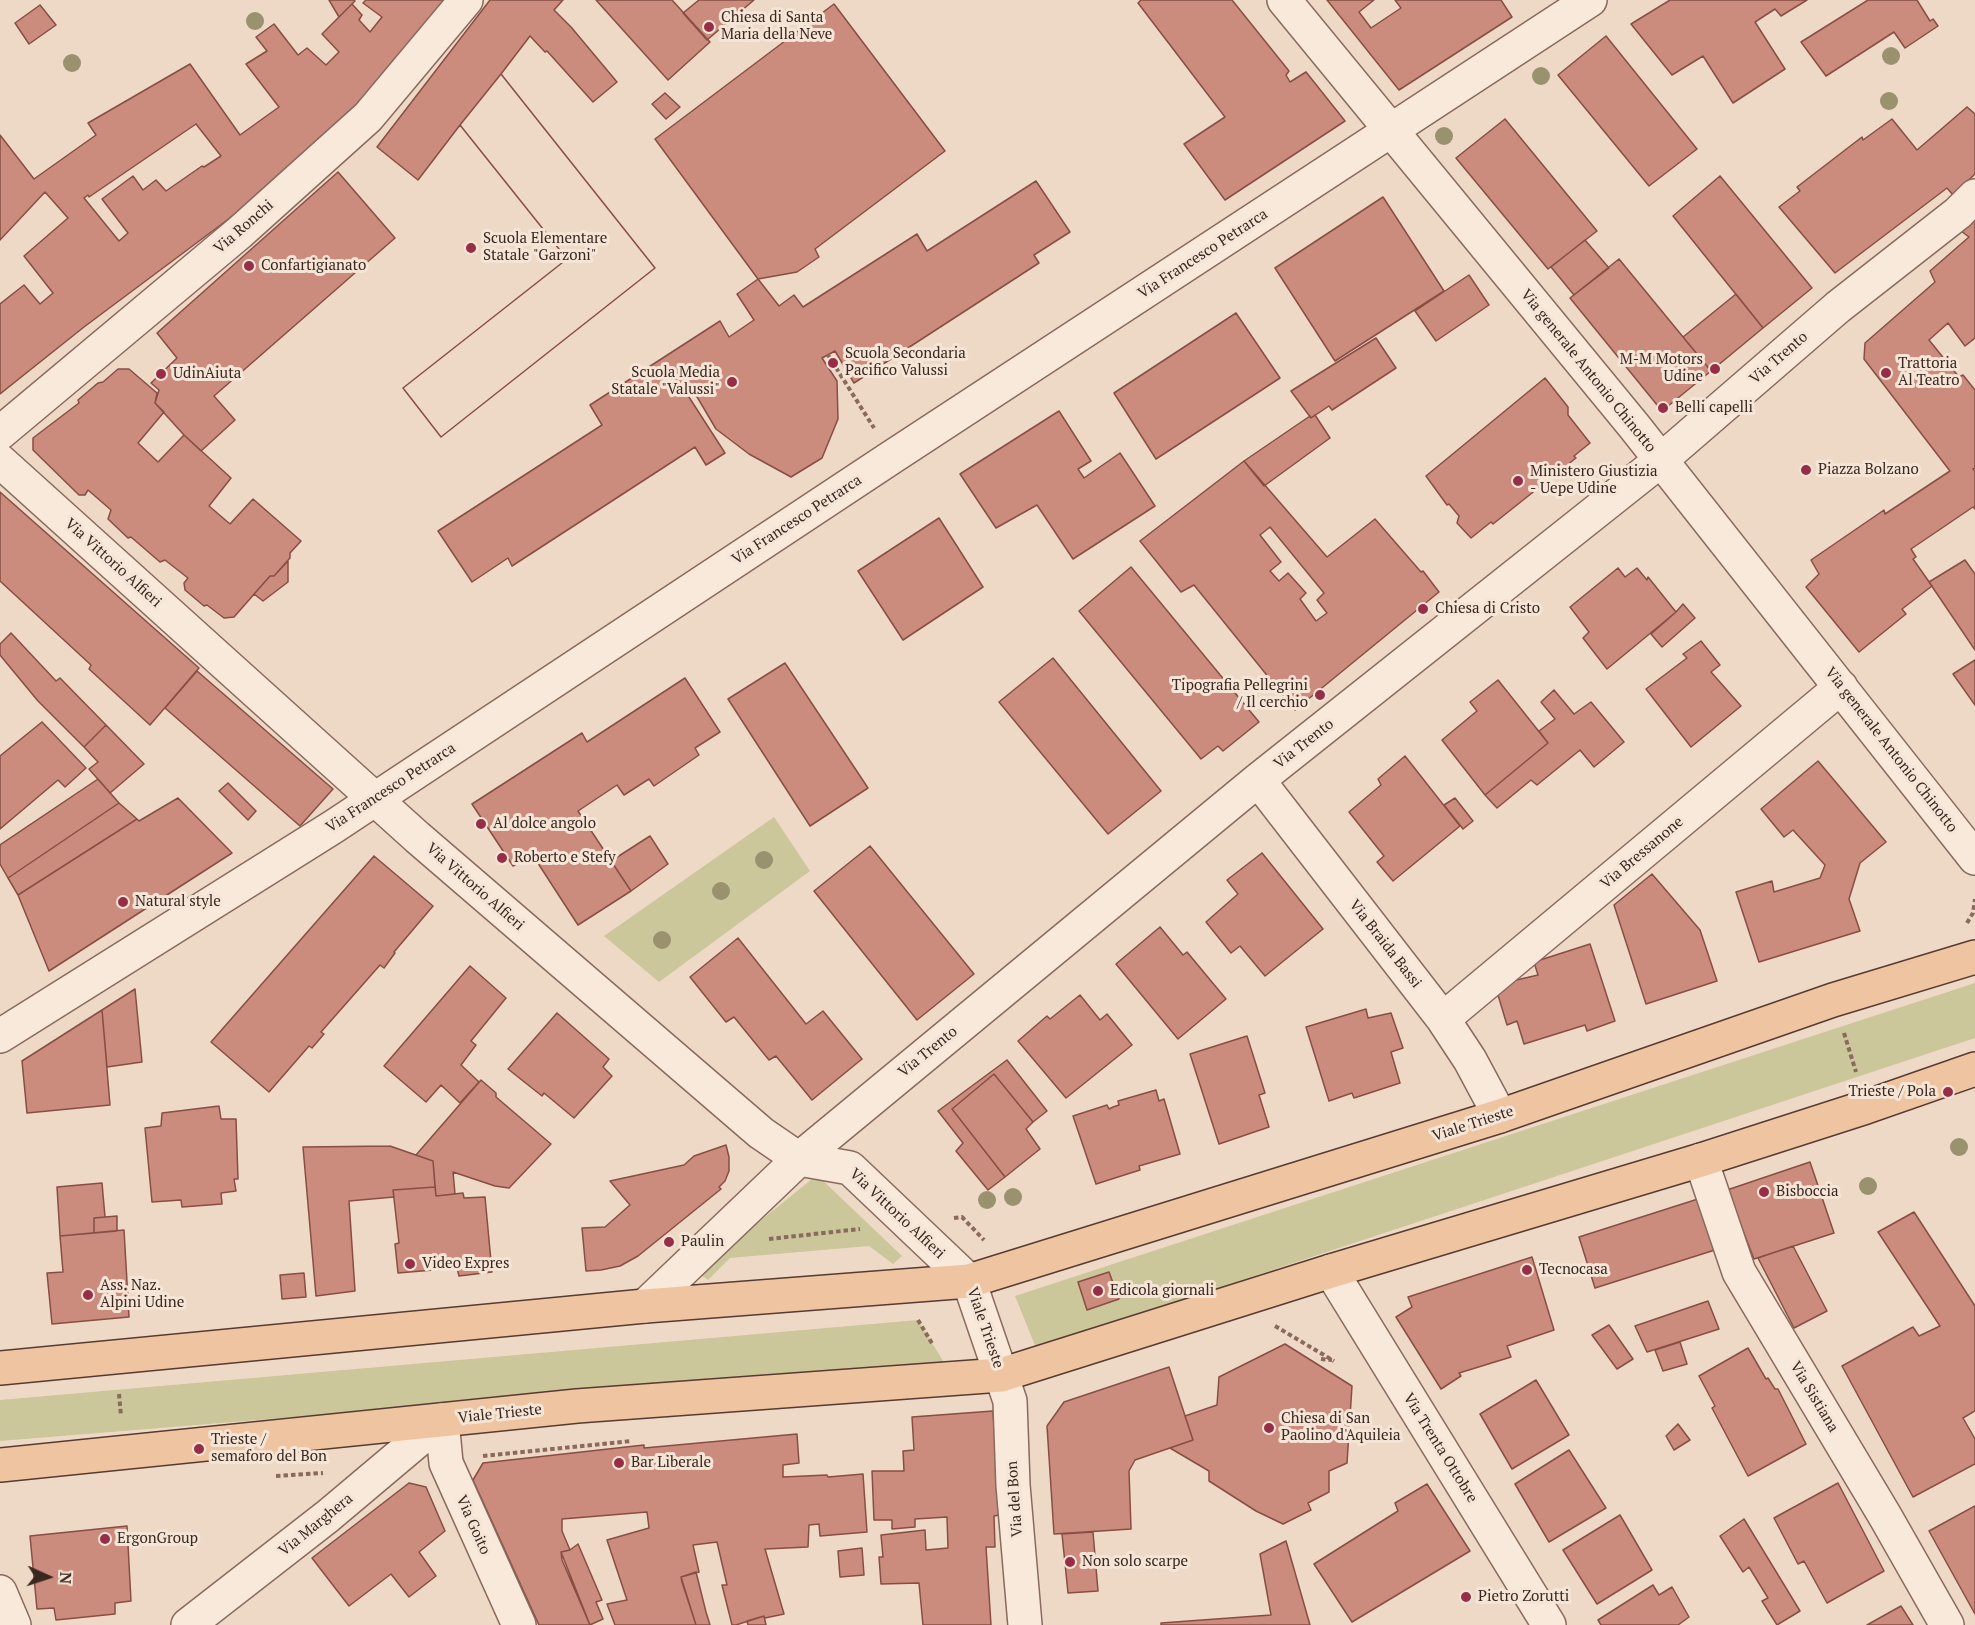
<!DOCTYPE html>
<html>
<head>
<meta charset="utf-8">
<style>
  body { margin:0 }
  #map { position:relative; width:1975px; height:1625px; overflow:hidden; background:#eed9c7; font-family:"PT Serif",serif }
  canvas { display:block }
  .north { position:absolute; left:18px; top:1547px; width:60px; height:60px; -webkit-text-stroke:4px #f5e5d7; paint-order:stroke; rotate:93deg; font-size:16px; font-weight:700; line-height:24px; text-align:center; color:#3a2720 }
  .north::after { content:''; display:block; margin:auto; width:21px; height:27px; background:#3a2720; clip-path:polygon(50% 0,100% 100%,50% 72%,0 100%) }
</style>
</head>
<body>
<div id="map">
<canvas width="1975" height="1625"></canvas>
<div class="north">N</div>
</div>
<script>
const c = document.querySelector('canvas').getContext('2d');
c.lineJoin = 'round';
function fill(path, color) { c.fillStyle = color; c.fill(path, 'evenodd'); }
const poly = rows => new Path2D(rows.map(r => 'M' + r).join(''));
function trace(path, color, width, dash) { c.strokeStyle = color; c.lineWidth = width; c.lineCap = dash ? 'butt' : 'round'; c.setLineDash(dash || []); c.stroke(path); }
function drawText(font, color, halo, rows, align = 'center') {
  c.font = font + ' "PT Serif",serif'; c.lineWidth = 6; c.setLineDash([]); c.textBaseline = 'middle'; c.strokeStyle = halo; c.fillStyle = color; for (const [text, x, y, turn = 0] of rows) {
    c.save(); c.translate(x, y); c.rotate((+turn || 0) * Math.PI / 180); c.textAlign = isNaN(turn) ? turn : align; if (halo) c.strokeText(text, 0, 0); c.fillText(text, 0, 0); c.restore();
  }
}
fill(poly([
  [774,817,810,871,659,982,604,936],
  [1975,983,1975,1038,1036,1348,1015,1296],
  [817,1175,902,1256,893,1264,869,1246,730,1258,708,1280,697,1272],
  [918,1320,945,1364,0,1441,0,1400]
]), '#ccc69b');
const building = poly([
  [329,0,354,0,355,1,339,17,329,0],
  [366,0,454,0,404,62,254,200,84,327,0,394,0,304,24,285,40,304,53,293,24,256,68,218,45,192,0,240,0,135,34,179,96,135,88,123,190,64,240,135,279,107,246,64,267,51,256,37,274,24,298,55,307,48,326,65,339,52,322,34,352,4,362,15,359,20,370,32,382,17,363,3,366,0],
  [196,124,221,156,204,167,202,166,166,191,156,180,143,190,133,176,102,199,128,233,119,241,84,198,88,195,89,197,196,124],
  [490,0,563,0,554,10,571,27,617,82,593,102,547,51,545,52,530,36,501,74,655,268,441,437,403,388,567,259,460,125,418,180,377,147,490,0],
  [596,0,672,0,710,42,668,80,596,0],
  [699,0,754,0,707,40,683,13,699,0],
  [1141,0,1232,0,1289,71,1286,75,1290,82,1306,72,1345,121,1225,200,1184,144,1225,117,1138,3,1141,0],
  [1327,0,1374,0,1359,12,1371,28,1401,8,1395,0,1501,0,1512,17,1399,90,1327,0],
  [1670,0,1807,0,1781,16,1775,9,1755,22,1785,69,1733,103,1703,56,1672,75,1631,24,1670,0],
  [1868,0,1917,0,1930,21,1933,19,1938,26,1905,48,1894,32,1826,76,1801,42,1868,0],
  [834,4,945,151,815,249,819,257,797,272,758,279,655,139,834,4],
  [40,5,56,25,29,44,15,23,40,5],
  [1606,36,1697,149,1649,186,1558,75,1606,36],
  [501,74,655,268,441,437,403,388,567,259,460,125,501,74],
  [665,93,680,107,666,119,652,104,665,93],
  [1967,107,1975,114,1975,174,1953,195,1947,188,1835,273,1779,207,1800,191,1797,187,1862,137,1863,140,1892,119,1917,150,1967,107],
  [1505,119,1597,231,1548,269,1456,158,1505,119],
  [338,172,395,238,214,396,235,420,201,451,184,435,155,403,159,390,151,383,177,358,157,333,338,172],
  [1720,176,1812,288,1763,328,1673,216,1720,176],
  [1036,181,1070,232,1034,255,1039,263,854,383,835,351,822,358,837,381,838,419,822,458,791,477,749,454,716,429,693,390,687,394,725,453,706,465,695,447,512,566,508,558,472,582,438,531,602,425,590,405,720,321,729,337,754,320,737,294,758,279,779,306,794,295,803,307,917,234,927,251,1036,181],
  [1383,197,1444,291,1335,361,1275,268,1383,197],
  [1975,217,1975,338,1965,346,1948,323,1929,340,1959,377,1963,375,1975,390,1975,468,1973,469,1975,471,1975,509,1973,507,1911,549,1916,557,1913,559,1932,586,1902,609,1906,614,1859,652,1806,587,1819,574,1811,560,1884,510,1885,514,1950,471,1864,359,1865,343,1935,282,1930,271,1969,237,1961,231,1975,217],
  [1585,240,1609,268,1574,295,1551,267,1585,240],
  [1619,259,1711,371,1662,411,1570,298,1619,259],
  [1469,275,1489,305,1436,341,1415,311,1469,275],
  [1736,294,1763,328,1711,371,1683,337,1736,294],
  [1236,313,1280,378,1156,459,1114,393,1236,313],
  [1376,338,1396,368,1332,410,1329,406,1311,418,1291,391,1376,338],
  [118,369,129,369,157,393,155,403,164,412,138,443,158,462,184,435,231,478,209,506,230,524,253,499,301,541,290,553,290,558,274,576,270,576,234,617,224,618,207,605,204,606,185,590,184,583,188,578,165,560,160,562,131,537,128,538,108,519,111,510,88,490,85,495,79,495,33,450,33,438,79,403,78,400,98,383,103,382,118,369],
  [1545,378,1568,407,1568,415,1590,443,1574,456,1576,458,1493,524,1491,522,1471,538,1457,523,1459,516,1449,504,1447,505,1426,476,1545,378],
  [1059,411,1091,461,1078,469,1084,478,1120,453,1155,506,1073,559,1037,505,996,528,960,474,1059,411],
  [1315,415,1330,438,1264,486,1244,461,1310,416,1311,418,1315,415],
  [1244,461,1327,557,1375,519,1421,572,1423,571,1439,592,1295,710,1194,585,1181,592,1140,541,1244,461],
  [1270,527,1324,593,1317,600,1327,613,1316,621,1300,599,1306,593,1288,573,1279,581,1270,571,1281,562,1260,535,1270,527],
  [0,492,199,668,150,725,89,669,91,665,0,581,0,492],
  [939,518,983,587,903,640,858,571,939,518],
  [1965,560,1975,574,1975,650,1929,582,1965,560],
  [288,561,288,582,263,601,254,594,270,576,274,576,288,561],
  [1131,567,1259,722,1223,751,1218,746,1201,759,1079,611,1131,567],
  [1618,568,1625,577,1637,568,1647,580,1648,577,1676,612,1607,669,1583,638,1589,632,1570,607,1618,568],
  [1683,604,1695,618,1662,647,1651,634,1676,612,1683,604],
  [11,633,56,681,60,678,106,725,84,747,38,701,0,655,0,644,11,633],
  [1701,641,1720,665,1711,672,1741,706,1691,747,1646,689,1687,658,1683,654,1701,641],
  [1053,658,1161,791,1108,834,999,702,1053,658],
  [1975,660,1975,705,1953,674,1975,660],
  [785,663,868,788,810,826,728,699,785,663],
  [197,671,333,789,300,826,165,708,197,671],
  [685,678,720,732,695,748,699,755,654,786,649,779,624,795,617,785,578,811,631,891,578,925,532,854,513,866,472,804,582,733,587,742,685,678],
  [1498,680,1548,743,1485,795,1442,740,1477,711,1470,702,1498,680],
  [1554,690,1574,714,1591,702,1624,742,1594,767,1580,750,1537,785,1531,780,1497,808,1485,795,1548,743,1539,731,1555,719,1541,702,1554,690],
  [42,722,86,768,65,787,58,780,0,829,0,756,42,722],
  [106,725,144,764,110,793,89,769,98,762,84,747,106,725],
  [1405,756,1460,826,1393,881,1377,862,1384,856,1349,812,1381,785,1378,779,1405,756],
  [1818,761,1886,842,1860,863,1849,899,1860,931,1759,962,1736,892,1772,881,1774,892,1820,878,1825,865,1793,830,1784,837,1761,809,1818,761],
  [98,779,119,803,8,878,0,864,0,845,98,779],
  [228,783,256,811,248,820,219,791,228,783],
  [178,798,232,853,49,971,18,895,137,819,139,821,178,798],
  [1455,798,1473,821,1463,829,1444,805,1455,798],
  [119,803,137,819,18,895,8,878,119,803],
  [650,836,668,864,631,891,611,861,650,836],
  [870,846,974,974,917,1020,814,891,870,846],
  [1262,853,1323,929,1265,976,1240,946,1231,953,1206,922,1238,894,1227,880,1262,853],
  [374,856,433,906,394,952,395,953,384,968,380,965,321,1032,324,1034,312,1048,309,1046,269,1092,211,1042,374,856],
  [1652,874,1700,930,1717,981,1646,1004,1614,905,1652,874],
  [1160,927,1183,955,1187,952,1226,999,1178,1039,1116,964,1160,927],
  [738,938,806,1024,823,1011,862,1059,812,1100,776,1056,769,1060,734,1017,726,1022,690,977,738,938],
  [1590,944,1615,1021,1587,1031,1585,1025,1524,1044,1517,1021,1507,1025,1495,985,1538,975,1534,962,1590,944],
  [470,966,506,998,471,1041,476,1045,461,1065,479,1082,460,1103,441,1085,426,1102,384,1066,470,966],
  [135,989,142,1062,107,1067,102,1010,135,989],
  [1080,995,1100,1020,1107,1014,1132,1045,1066,1098,1018,1041,1047,1016,1050,1019,1080,995],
  [1366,1009,1368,1018,1391,1013,1403,1048,1391,1052,1400,1083,1354,1098,1352,1093,1329,1101,1306,1027,1366,1009],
  [102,1010,110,1105,27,1113,22,1061,102,1010],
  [557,1013,609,1059,603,1067,612,1076,574,1118,544,1093,542,1096,508,1069,557,1013],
  [1247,1036,1265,1093,1259,1095,1269,1127,1219,1144,1190,1054,1247,1036],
  [1007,1060,1047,1111,1033,1122,994,1074,952,1109,1005,1177,988,1190,956,1151,963,1143,938,1111,1007,1060],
  [994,1074,1033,1122,1026,1129,1040,1149,1005,1177,952,1109,994,1074],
  [481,1080,496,1093,496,1097,551,1144,509,1188,495,1186,453,1172,455,1194,436,1196,433,1161,416,1155,481,1080],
  [1156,1090,1159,1101,1164,1099,1180,1154,1139,1166,1140,1170,1096,1184,1073,1116,1107,1105,1109,1109,1113,1107,1119,1105,1118,1101,1156,1090],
  [219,1106,221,1119,236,1119,238,1179,234,1179,236,1191,221,1193,222,1204,182,1207,181,1200,152,1202,145,1128,161,1126,162,1113,219,1106],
  [726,1145,729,1157,729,1171,725,1181,719,1187,721,1189,638,1256,620,1266,601,1270,586,1271,582,1228,605,1227,630,1205,610,1181,684,1165,694,1156,726,1145],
  [390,1146,433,1161,435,1187,393,1190,394,1197,349,1201,355,1291,316,1296,303,1147,390,1146],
  [1810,1162,1834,1233,1754,1259,1727,1190,1810,1162],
  [102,1183,105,1217,94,1218,94,1233,60,1236,57,1187,102,1183],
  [435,1187,436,1196,463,1193,464,1198,485,1197,492,1272,459,1276,457,1268,398,1273,395,1244,399,1243,393,1190,435,1187],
  [1701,1198,1718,1249,1595,1288,1579,1237,1701,1198],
  [1914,1212,1975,1306,1975,1411,1963,1418,1975,1439,1975,1464,1913,1497,1842,1366,1913,1327,1919,1336,1940,1326,1878,1232,1914,1212],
  [117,1216,117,1231,94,1233,94,1218,117,1216],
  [124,1230,129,1317,52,1324,47,1273,63,1272,60,1236,124,1230],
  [1793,1246,1827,1311,1794,1328,1758,1258,1793,1246],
  [1532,1257,1554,1330,1507,1346,1511,1357,1459,1373,1461,1376,1441,1389,1396,1317,1412,1307,1408,1297,1532,1257],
  [1109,1272,1119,1299,1087,1310,1078,1282,1109,1272],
  [304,1273,306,1297,282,1299,280,1275,304,1273],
  [1708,1301,1719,1329,1647,1352,1635,1326,1708,1301],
  [1609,1325,1633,1359,1617,1369,1592,1335,1609,1325],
  [1680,1342,1687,1364,1663,1371,1655,1350,1680,1342],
  [1285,1344,1352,1386,1347,1463,1329,1471,1329,1492,1308,1503,1311,1510,1283,1524,1256,1511,1209,1481,1209,1471,1170,1448,1193,1440,1185,1416,1217,1405,1219,1377,1285,1344],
  [1748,1348,1766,1379,1768,1378,1775,1389,1778,1389,1806,1444,1748,1476,1712,1408,1715,1406,1699,1376,1748,1348],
  [1169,1367,1193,1440,1135,1460,1129,1471,1131,1529,1054,1534,1047,1426,1064,1402,1169,1367],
  [1536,1380,1569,1435,1512,1469,1480,1414,1536,1380],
  [993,1411,1000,1515,994,1516,995,1547,986,1547,991,1625,923,1625,919,1583,881,1584,879,1557,883,1557,881,1535,925,1530,926,1550,948,1548,947,1517,915,1519,915,1527,892,1529,892,1520,874,1520,872,1471,904,1471,903,1451,914,1450,912,1417,993,1411],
  [1678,1424,1690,1440,1674,1450,1666,1436,1678,1424],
  [797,1434,799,1463,783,1465,783,1477,827,1475,828,1477,863,1474,867,1532,820,1536,819,1524,809,1525,808,1547,765,1549,784,1614,765,1618,764,1616,736,1625,732,1625,722,1585,727,1585,717,1542,693,1545,699,1572,681,1577,696,1625,615,1625,607,1604,627,1600,607,1540,649,1528,647,1512,562,1519,562,1531,570,1550,561,1552,562,1560,590,1625,539,1625,473,1480,483,1463,644,1445,644,1448,797,1434],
  [1569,1450,1606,1508,1549,1542,1515,1484,1569,1450],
  [409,1483,426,1487,445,1531,419,1552,436,1576,409,1597,391,1574,349,1606,312,1558,409,1483],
  [1838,1483,1884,1571,1827,1603,1804,1561,1798,1564,1774,1518,1838,1483],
  [1427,1484,1470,1551,1352,1622,1314,1564,1398,1511,1395,1503,1427,1484],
  [1975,1506,1975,1614,1929,1531,1975,1506],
  [1620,1515,1652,1570,1597,1604,1563,1550,1620,1515],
  [1744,1519,1800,1611,1777,1625,1762,1601,1768,1598,1749,1567,1743,1572,1720,1536,1744,1519],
  [127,1526,131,1601,115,1603,115,1614,56,1620,54,1608,37,1609,30,1536,127,1526],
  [1093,1532,1098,1591,1068,1593,1062,1534,1093,1532],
  [1286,1541,1310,1625,1161,1625,1161,1623,1271,1615,1260,1554,1286,1541],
  [578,1544,602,1600,596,1602,603,1619,590,1625,561,1552,570,1550,578,1544],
  [862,1548,864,1575,840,1577,838,1551,862,1548],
  [696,1572,706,1612,710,1625,696,1625,682,1582,681,1577,696,1572],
  [1653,1585,1659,1595,1672,1587,1689,1617,1678,1625,1601,1625,1598,1620,1653,1585],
  [1901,1606,1913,1625,1867,1625,1901,1606],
  [764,1616,766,1625,748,1625,747,1621,764,1616]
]);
fill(building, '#cb8c7e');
trace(building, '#884e43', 1.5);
const minor = poly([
  [1284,0,1634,426,1975,858],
  [0,433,239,233,368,117,466,0],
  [0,461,417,837,761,1133,799,1159,850,1168,969,1281,1010,1401,1013,1485,1025,1625],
  [1258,780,1443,1019,1470,1060,1500,1116],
  [1443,1019,1841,687],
  [0,1036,333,827,892,457,1590,0],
  [1701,1160,1739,1272,1885,1516,1947,1625],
  [1331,1271,1549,1625],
  [645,1306,799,1159,1258,780,1661,460,1838,307,1958,213,1975,196],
  [442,1420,446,1463,519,1625],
  [0,1592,14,1625],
  [188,1625,328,1516,442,1420]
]);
const major = poly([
  [0,1368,645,1306,969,1281,1500,1116,1833,1000,1975,957],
  [0,1465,577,1406,1001,1375,1331,1271,1701,1160,1866,1107,1975,1069]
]);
trace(minor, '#896a5d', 36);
trace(major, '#573a31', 36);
trace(poly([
  [828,355,874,428],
  [1967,923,1973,913,1975,899],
  [1844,1033,1856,1072],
  [954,1218,962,1217,984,1240],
  [769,1239,860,1229],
  [918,1320,933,1345],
  [1275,1326,1334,1361],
  [1321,1359,1332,1360],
  [119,1394,121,1416],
  [483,1456,631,1441],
  [276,1476,323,1473]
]), '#896a5d', 4, [4.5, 3]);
trace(minor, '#f8e9db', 33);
trace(major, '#efc5a1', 33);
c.fillStyle = '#9a916f';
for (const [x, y] of [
  [255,21],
  [1891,56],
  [72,63],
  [1541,76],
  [1889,101],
  [1444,136],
  [764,860],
  [721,891],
  [662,940],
  [1959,1147],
  [1868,1186],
  [1013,1197],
  [987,1200]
]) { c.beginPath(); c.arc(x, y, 9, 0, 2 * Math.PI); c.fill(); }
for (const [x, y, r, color] of [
  [709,27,6,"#972e47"],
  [471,248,6,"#972e47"],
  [249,266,6,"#972e47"],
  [833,363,6,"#972e47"],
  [1715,369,6,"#972e47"],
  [1886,373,6,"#972e47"],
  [161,374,6,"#972e47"],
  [732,382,6,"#972e47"],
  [1663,408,6,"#972e47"],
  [1806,470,6,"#972e47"],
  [1518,481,6,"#972e47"],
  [1423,609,6,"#972e47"],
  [1320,695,6,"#972e47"],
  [481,824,6,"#972e47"],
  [502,858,6,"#972e47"],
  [123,902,6,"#972e47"],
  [1948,1092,6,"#972e47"],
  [1764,1192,6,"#972e47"],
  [669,1242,6,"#972e47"],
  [410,1264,6,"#972e47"],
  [1527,1270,6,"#972e47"],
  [1098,1291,6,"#972e47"],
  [88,1295,6,"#972e47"],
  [1269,1428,6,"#972e47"],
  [199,1449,6,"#972e47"],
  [619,1463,6,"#972e47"],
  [105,1539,6,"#972e47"],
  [1070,1562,6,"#972e47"],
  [1466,1597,6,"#972e47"]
]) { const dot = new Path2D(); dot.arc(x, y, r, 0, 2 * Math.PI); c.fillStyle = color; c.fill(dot); trace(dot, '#f5e5d7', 2); }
drawText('15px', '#3a2720', '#f5e5d7', [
  ["Chiesa di Santa",721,18],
  ["Maria della Neve",721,35],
  ["Scuola Elementare",483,239],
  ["Statale \"Garzoni\"",483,256],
  ["Confartigianato",261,266],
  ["Scuola Secondaria",845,354],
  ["Pacifico Valussi",845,371],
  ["M-M Motors",1703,360,"right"],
  ["Udine",1703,377,"right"],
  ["Trattoria",1898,364],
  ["Al Teatro",1898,381],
  ["Scuola Media",720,373,"right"],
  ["Statale \"Valussi\"",720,390,"right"],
  ["UdinAiuta",173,374],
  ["Belli capelli",1675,408],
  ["Piazza Bolzano",1818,470],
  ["Ministero Giustizia",1530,472],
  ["- Uepe Udine",1530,489],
  ["Chiesa di Cristo",1435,609],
  ["Tipografia Pellegrini",1308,686,"right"],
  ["/ Il cerchio",1308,703,"right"],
  ["Al dolce angolo",493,824],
  ["Roberto e Stefy",514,858],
  ["Natural style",135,902],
  ["Trieste / Pola",1936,1092,"right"],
  ["Bisboccia",1776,1192],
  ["Paulin",681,1242],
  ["Video Expres",422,1264],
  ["Tecnocasa",1539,1270],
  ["Ass. Naz.",100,1286],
  ["Alpini Udine",100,1303],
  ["Edicola giornali",1110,1291],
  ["Chiesa di San",1281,1419],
  ["Paolino d'Aquileia",1281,1436],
  ["Trieste /",211,1440],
  ["semaforo del Bon",211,1457],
  ["Bar Liberale",631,1463],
  ["ErgonGroup",117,1539],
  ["Non solo scarpe",1082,1562],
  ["Pietro Zorutti",1478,1597]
], 'left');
drawText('15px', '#3a2720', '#f5e5d7', [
  ["Via Ronchi",244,227,-41],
  ["Via Francesco Petrarca",1203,254,-33],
  ["Via Trento",1779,358,-41],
  ["Via generale Antonio Chinotto",1588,371,51],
  ["Via Francesco Petrarca",797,520,-33],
  ["Via Vittorio Alfieri",113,563,42],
  ["Via Trento",1304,744,-38],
  ["Via generale Antonio Chinotto",1891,750,52],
  ["Via Francesco Petrarca",391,788,-33],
  ["Via Bressanone",1642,853,-40],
  ["Via Vittorio Alfieri",475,887,41],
  ["Via Braida Bassi",1385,944,52],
  ["Via Trento",928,1052,-39],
  ["Viale Trieste",1473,1124,-18],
  ["Via Vittorio Alfieri",897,1214,43],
  ["Viale Trieste",985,1328,71],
  ["Via Sistiana",1814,1397,59],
  ["Viale Trieste",500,1414,-6],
  ["Via Trenta Ottobre",1440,1448,58],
  ["Via del Bon",1015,1499,-94],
  ["Via Marghera",316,1525,-39],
  ["Via Goito",473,1525,66]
]);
</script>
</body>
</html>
